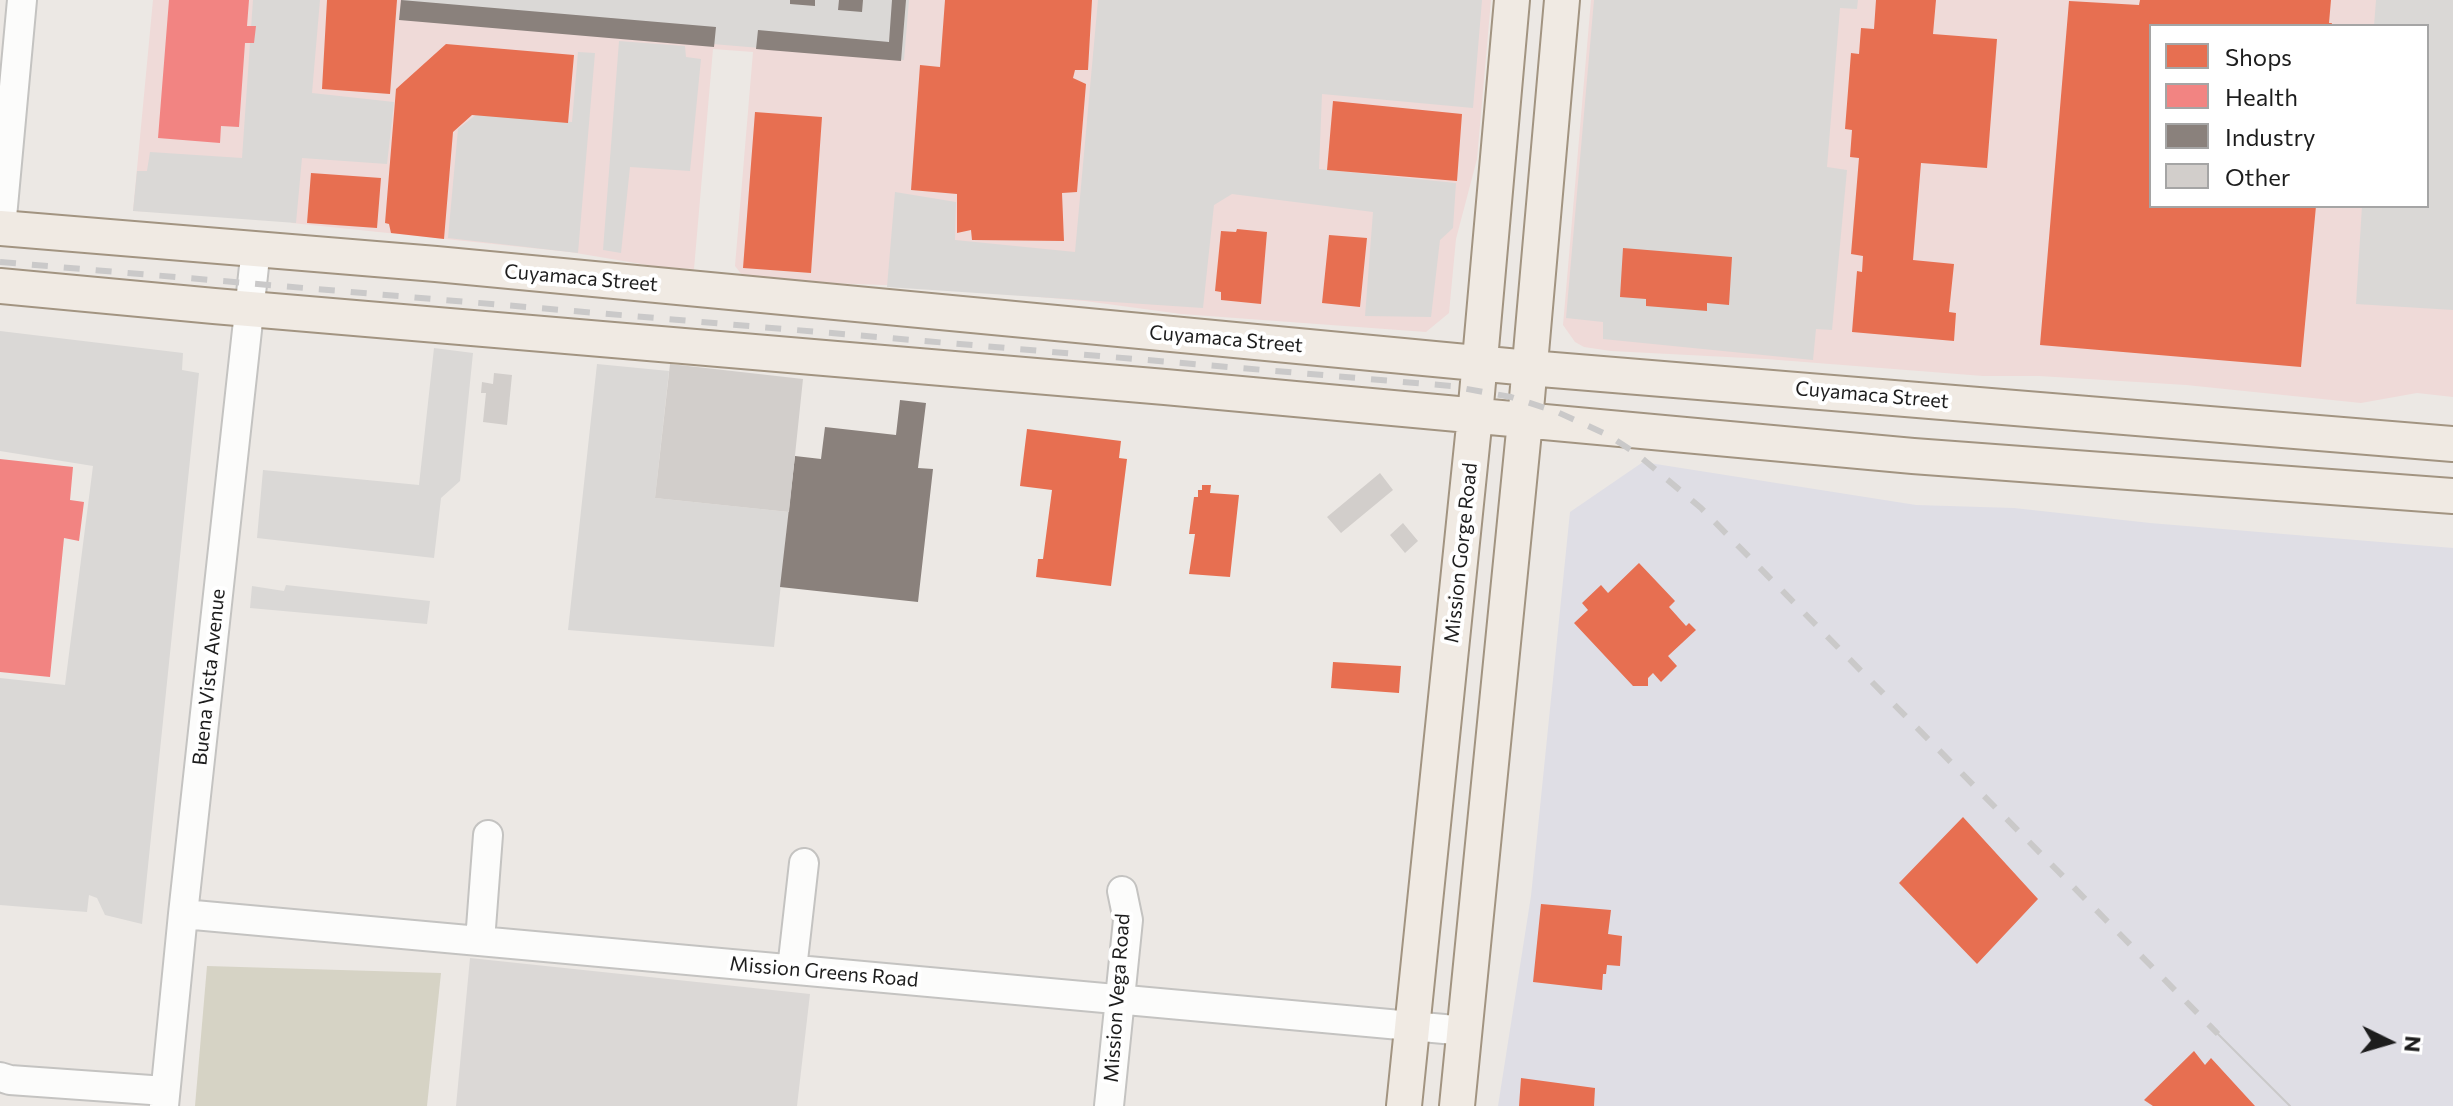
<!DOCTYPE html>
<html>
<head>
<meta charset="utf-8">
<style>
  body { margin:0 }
  #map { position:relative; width:2453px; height:1106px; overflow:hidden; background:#ece8e4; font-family:Commissioner,sans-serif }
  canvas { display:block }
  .legend { position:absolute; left:2149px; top:24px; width:280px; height:184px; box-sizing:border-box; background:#fff; border:2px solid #a5a5a5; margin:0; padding:10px 14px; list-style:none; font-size:24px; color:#1d1d1d }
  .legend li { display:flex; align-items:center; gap:16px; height:40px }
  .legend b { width:40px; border:2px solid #a5a5a5 }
  .north { position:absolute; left:2349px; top:1002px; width:80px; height:80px; -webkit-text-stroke:6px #fff; paint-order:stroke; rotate:95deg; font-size:22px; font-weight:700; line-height:32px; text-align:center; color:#1d1d1d }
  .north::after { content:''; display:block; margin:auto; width:28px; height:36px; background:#1d1d1d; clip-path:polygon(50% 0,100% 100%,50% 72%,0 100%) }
</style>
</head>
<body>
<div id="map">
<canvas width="2453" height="1106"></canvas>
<ul class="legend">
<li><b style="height:22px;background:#e76f51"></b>Shops</li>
<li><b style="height:22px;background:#f28482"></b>Health</li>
<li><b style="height:22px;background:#8a817c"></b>Industry</li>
<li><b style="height:22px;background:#d2cecb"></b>Other</li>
</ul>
<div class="north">N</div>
</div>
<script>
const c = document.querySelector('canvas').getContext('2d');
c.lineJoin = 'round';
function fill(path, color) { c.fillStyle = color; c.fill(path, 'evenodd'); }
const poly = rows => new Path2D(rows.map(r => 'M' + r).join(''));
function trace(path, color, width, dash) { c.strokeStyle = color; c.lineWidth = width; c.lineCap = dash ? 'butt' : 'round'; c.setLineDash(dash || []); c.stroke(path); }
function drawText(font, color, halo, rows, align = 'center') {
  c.font = font + ' Commissioner,sans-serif'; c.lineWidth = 8; c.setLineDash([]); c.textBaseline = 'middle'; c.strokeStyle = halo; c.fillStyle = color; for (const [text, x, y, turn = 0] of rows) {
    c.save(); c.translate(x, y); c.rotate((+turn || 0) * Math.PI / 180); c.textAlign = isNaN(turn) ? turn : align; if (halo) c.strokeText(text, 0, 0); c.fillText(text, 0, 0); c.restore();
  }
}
fill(poly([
  [470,958,810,994,797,1106,456,1106]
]), '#dbd8d6');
fill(poly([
  [153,0,1491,0,1477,159,1456,239,1449,313,1426,332,1181,314,1085,301,911,286,826,283,742,275,735,266,753,52,713,49,694,269,659,267,570,252,292,223,282,216,133,211],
  [1591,0,2453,0,2453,397,2417,393,2361,403,2186,385,2039,376,1983,376,1766,359,1611,351,1584,347,1575,342,1563,325],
  [2151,26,2427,26,2427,206,2151,206]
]), '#efdad8');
fill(poly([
  [253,0,320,0,312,93,394,102,387,164,302,158,296,223,133,211,137,171,147,171,150,152,242,158],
  [402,0,909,0,904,60,401,18],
  [1098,0,1482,0,1473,108,1322,94,1319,169,1456,183,1453,228,1440,240,1431,317,1365,316,1373,212,1232,194,1214,205,1203,308,887,287,895,192,956,202,955,240,1075,252],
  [1594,0,1858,0,1857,9,1840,8,1827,167,1847,170,1832,330,1816,329,1813,360,1603,339,1603,322,1566,318],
  [2376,0,2453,0,2453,310,2356,304,2362,206,2427,206,2427,26,2374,26],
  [619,41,685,46,686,57,701,59,690,171,630,167,621,253,603,250],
  [578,52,595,53,578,253,448,238,458,129,477,114,572,122],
  [0,331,183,353,182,370,199,373,142,924,105,915,97,898,89,895,87,912,0,905,0,678,65,685,93,466,0,451],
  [434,348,473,353,460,481,441,498,434,558,257,538,263,470,419,485],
  [597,364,669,371,655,498,789,512,774,647,568,630],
  [286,585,430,601,427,624,250,608,252,586,284,591]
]), '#dad8d6');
fill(poly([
  [207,966,441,973,427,1106,195,1106]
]), '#d6d3c5');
fill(poly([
  [1643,462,1916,505,2014,508,2150,523,2453,548,2453,1106,1498,1106,1531,896,1570,512]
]), '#dfdee5');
fill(poly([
  [327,0,397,0,390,94,322,89],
  [945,0,1092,0,1088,70,1075,70,1073,78,1086,84,1077,192,1062,193,1064,241,972,240,971,230,957,233,957,194,911,190,920,65,940,67],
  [1876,0,1936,0,1933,34,1997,39,1987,168,1921,163,1913,260,1954,264,1949,312,1956,313,1954,341,1852,332,1857,271,1862,272,1863,256,1851,254,1859,158,1850,157,1852,130,1845,129,1851,53,1859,54,1861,28,1874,29],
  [2140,0,2331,0,2329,23,2332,23,2331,26,2151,26,2151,206,2316,206,2301,367,2040,345,2069,1,2139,5],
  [446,44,574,55,568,123,472,115,453,132,444,239,391,233,389,224,385,223,396,89],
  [1333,101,1462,114,1457,181,1327,170],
  [755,112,822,117,811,273,743,268],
  [311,173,381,178,377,228,307,223],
  [1237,229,1267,232,1261,304,1221,300,1221,292,1215,291,1221,231,1236,232],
  [1329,235,1367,238,1360,307,1322,303],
  [1623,248,1732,257,1729,305,1707,303,1707,311,1646,306,1646,299,1620,297],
  [1027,429,1121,441,1119,458,1127,459,1111,586,1036,577,1038,559,1043,559,1052,490,1020,486],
  [1202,485,1211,485,1210,493,1239,495,1230,577,1189,574,1195,534,1189,534,1194,497,1198,497,1198,490,1202,490],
  [1639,563,1675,601,1669,607,1686,626,1689,623,1696,630,1668,656,1677,666,1661,682,1653,673,1648,678,1648,686,1633,686,1574,623,1588,610,1582,603,1601,585,1608,593],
  [1333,662,1401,666,1399,693,1331,688],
  [1963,817,2038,899,1977,964,1899,883],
  [1541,904,1611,910,1608,934,1622,936,1620,966,1607,965,1606,974,1603,974,1602,990,1533,982],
  [2194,1051,2205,1065,2211,1058,2255,1106,2153,1106,2144,1100],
  [1521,1078,1595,1088,1594,1106,1519,1106]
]), '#e76f51');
fill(poly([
  [169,0,249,0,247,26,256,26,254,43,245,43,239,127,221,126,220,143,158,138],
  [0,459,73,467,70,500,84,502,79,541,64,538,50,677,0,672]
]), '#f28482');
fill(poly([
  [401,0,716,27,714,47,399,20],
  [790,0,815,0,815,6,790,4],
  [839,0,863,0,862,12,838,10],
  [892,0,906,0,901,61,756,49,758,30,889,42],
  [900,400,926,403,918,468,933,469,918,602,780,587,795,456,821,459,825,427,896,435]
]), '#8a817c');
fill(poly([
  [670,364,803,379,789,512,655,498],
  [494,373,512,375,507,425,483,422,486,393,481,393,482,382,493,384],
  [1380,473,1393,490,1341,533,1327,517],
  [1403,523,1418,541,1405,553,1390,535]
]), '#d2cecb');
const minor = poly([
  [1,228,22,0],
  [183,914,1466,1031],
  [480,941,488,835],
  [792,969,804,863],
  [0,1077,10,1080,165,1091],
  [164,1106,183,914,256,248],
  [1109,1106,1128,920,1122,891]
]);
const major = poly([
  [0,228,436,264,1529,368,2453,444],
  [0,286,214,306,1165,387,1913,456,2453,496],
  [1404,1106,1475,416,1512,0],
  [1457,1106,1525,421,1562,0]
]);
trace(minor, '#c4c3c1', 32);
trace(major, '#a29481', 38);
trace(minor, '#fcfcfb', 28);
trace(major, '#f0eae3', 34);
trace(poly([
  [2218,1034,2290,1106]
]), '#cac9c9', 2);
trace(poly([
  [0,262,1451,386,1511,397,1555,411,1608,435,1637,454,1701,508,2218,1034]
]), '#cac9c9', 6, [16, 16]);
drawText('20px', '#1d1d1d', '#fff', [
  ["Cuyamaca Street",581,278,5],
  ["Cuyamaca Street",1226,339,5],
  ["Cuyamaca Street",1872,395,5],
  ["Mission Gorge Road",1461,553,-84],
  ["Buena Vista Avenue",209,677,-84],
  ["Mission Greens Road",824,972,5],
  ["Mission Vega Road",1117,998,-86]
]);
</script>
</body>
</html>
